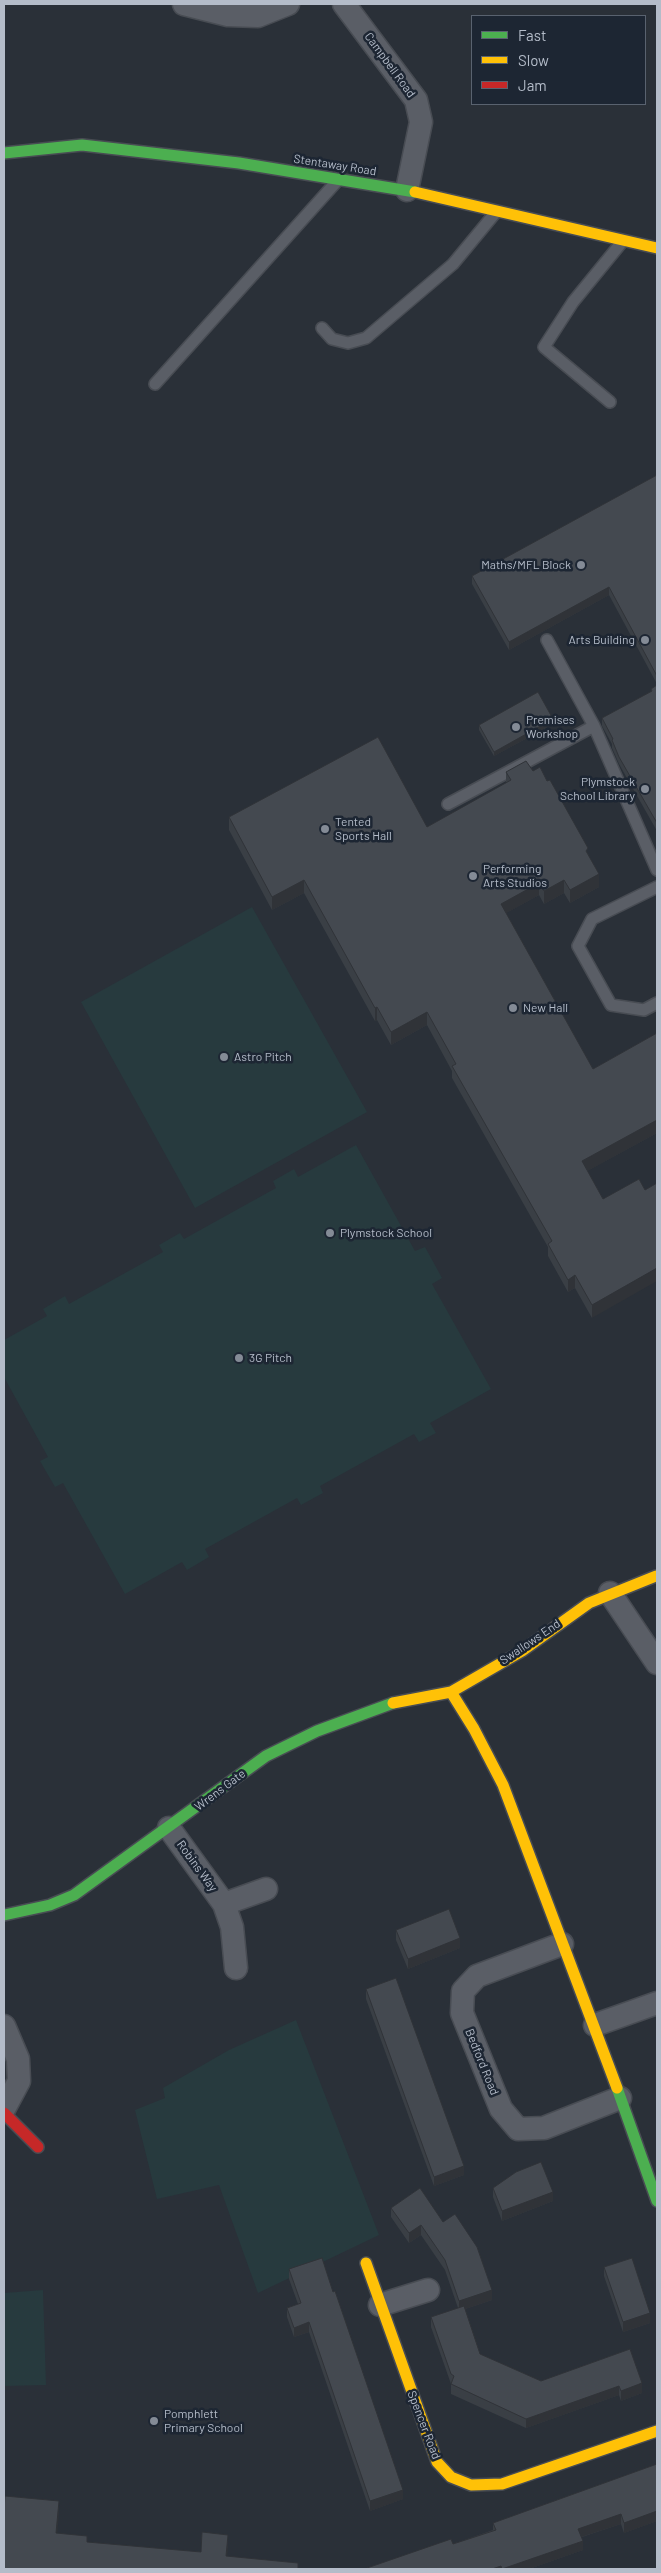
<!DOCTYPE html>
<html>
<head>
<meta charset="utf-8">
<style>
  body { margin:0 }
  #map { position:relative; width:661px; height:2573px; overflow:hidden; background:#2a3038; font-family:Barlow,sans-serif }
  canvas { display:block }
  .frame { position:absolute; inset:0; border:5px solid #b4bcc9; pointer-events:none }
  .legend { position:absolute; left:471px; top:15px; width:175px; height:90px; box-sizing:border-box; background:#1d2633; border:1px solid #59626f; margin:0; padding:6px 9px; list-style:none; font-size:15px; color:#b4bcc9 }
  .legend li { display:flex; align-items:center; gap:10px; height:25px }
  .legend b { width:25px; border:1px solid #59626f }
</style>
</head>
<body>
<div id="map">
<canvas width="661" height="2573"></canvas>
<div class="frame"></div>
<ul class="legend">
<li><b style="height:6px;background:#4caf50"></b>Fast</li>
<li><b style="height:6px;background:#ffc107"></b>Slow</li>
<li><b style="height:6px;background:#c62828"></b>Jam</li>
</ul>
</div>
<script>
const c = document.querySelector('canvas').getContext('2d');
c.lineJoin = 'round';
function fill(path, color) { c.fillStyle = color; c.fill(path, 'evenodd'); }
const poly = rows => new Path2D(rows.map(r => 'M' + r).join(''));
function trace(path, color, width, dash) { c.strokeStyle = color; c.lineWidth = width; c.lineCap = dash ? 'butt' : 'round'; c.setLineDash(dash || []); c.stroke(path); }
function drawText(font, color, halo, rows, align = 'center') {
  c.font = font + ' Barlow,sans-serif'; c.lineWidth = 5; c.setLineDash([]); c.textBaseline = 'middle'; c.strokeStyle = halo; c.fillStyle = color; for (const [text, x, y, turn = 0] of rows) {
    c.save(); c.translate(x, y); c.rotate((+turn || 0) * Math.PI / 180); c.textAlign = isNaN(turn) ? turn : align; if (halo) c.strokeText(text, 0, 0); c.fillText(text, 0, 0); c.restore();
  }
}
fill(poly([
  [252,907,367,1112,195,1208,81,1002],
  [356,1145,415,1251,425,1247,442,1278,432,1284,491,1389,430,1423,436,1433,419,1442,414,1434,320,1486,323,1493,301,1505,297,1498,205,1549,209,1557,187,1570,182,1562,125,1594,63,1483,55,1487,40,1461,48,1457,4,1377,4,1340,47,1316,43,1309,65,1296,69,1304,163,1252,159,1245,180,1233,184,1239,276,1188,273,1181,294,1169,298,1177],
  [296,2020,379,2235,258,2293,219,2185,157,2199,135,2110,165,2098,163,2088,229,2050],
  [43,2290,46,2385,4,2386,4,2293]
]), '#273a3e');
const lane = poly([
  [322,328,332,339,348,343,366,338,453,264,496,212],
  [155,384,338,180],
  [610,402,544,347,573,302,622,242],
  [547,640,594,726,657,870],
  [448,804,594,726],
  [657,887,592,919,578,946,611,1005,644,1010,657,1003]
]);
const street = poly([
  [184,4,228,15,258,16,288,4],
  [344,4,416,100,421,122,407,190],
  [610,1593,657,1663],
  [169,1828,224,1904,232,1927,236,1968],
  [224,1904,266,1889],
  [562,1944,477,1976,463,1991,462,2013,501,2109,518,2129,544,2128,620,2098],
  [595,2025,657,2003],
  [4,2026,18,2059,19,2081,4,2109],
  [380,2305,428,2290]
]);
const fast = poly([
  [4,153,82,145,239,163,415,192],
  [4,1915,50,1905,74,1895,266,1756,317,1731,393,1703],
  [617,2088,657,2201]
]);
const slow = poly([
  [415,192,657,248],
  [451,1692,474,1729,503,1785,617,2088],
  [393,1703,451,1692,522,1651,589,1603,656,1576],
  [366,2263,437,2462,451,2477,471,2485,502,2484,657,2431]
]);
const jam = poly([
  [4,2113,38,2147]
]);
trace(lane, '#484c53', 14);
trace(street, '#484c53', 25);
trace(fast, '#484c53', 14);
trace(slow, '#484c53', 14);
trace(jam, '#484c53', 14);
trace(lane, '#5a5e66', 11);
trace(street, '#5a5e66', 22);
trace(fast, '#4caf50', 11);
trace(slow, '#ffc107', 11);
trace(jam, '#c62828', 11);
fill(poly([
  [657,475,657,684,609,595,509,650,472,584,472,576],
  [657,685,657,831,619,764,612,748,612,744,602,726,602,718,651,692,651,689],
  [553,724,494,756,479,730,479,725],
  [533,771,588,854,599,887,570,903,564,893,544,904,539,895,506,913,593,1069,657,1033,657,1133,587,1171,603,1199,592,1318,575,1288,568,1292,548,1256,548,1247,452,1078,452,1071,427,1025,391,1045,377,1020,375,1021,304,893,272,910,229,830,229,817,427,827,506,783,506,772],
  [396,1930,460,1948,408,1969,396,1940],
  [366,1989,464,2175,434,2186,366,1999],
  [420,2188,492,2300,465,2309,480,2354,541,2381,630,2349,642,2393,621,2401,619,2395,526,2428,451,2394,451,2384,431,2327,431,2317,458,2308,445,2270,421,2235,409,2243,391,2217,391,2208],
  [493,2188,553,2201,502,2221,493,2197],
  [604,2267,650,2323,623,2332,604,2276],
  [289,2269,403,2499,370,2511,309,2332,294,2337,287,2317,287,2308,298,2304,289,2279],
  [657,2464,657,2521,624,2533,621,2524,582,2537,583,2550,529,2569,367,2569,367,2568,453,2544,493,2530,493,2523]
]), '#3a3f45');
fill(poly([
  [609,587,609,595,509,650,509,642],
  [553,719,553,724,494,756,494,752],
  [599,874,599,887,570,903,570,890],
  [304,880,304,893,272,910,272,897],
  [564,880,564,893,544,904,544,891],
  [539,883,539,895,501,916,501,904],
  [377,1007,377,1020,375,1021,375,1008],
  [427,1012,427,1025,391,1045,391,1032],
  [657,1120,657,1133,582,1174,582,1161],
  [657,1268,657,1281,592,1318,592,1305],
  [575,1275,575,1288,568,1292,568,1280],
  [460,1938,460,1948,408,1969,408,1959],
  [464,2166,464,2175,434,2186,434,2177],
  [553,2192,553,2201,502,2221,502,2211],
  [421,2225,421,2235,409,2243,409,2233],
  [492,2290,492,2300,459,2311,459,2301],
  [650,2313,650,2323,623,2332,623,2322],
  [309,2322,309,2332,294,2337,294,2328],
  [642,2383,642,2393,621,2401,621,2391],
  [619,2386,619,2395,526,2428,526,2419],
  [403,2490,403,2499,370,2511,370,2501],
  [59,2501,59,2515,56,2547,56,2533],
  [657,2511,657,2521,624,2533,624,2523],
  [621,2514,621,2524,578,2538,578,2529],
  [228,2535,228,2548,226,2569,226,2556],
  [583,2541,583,2550,529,2569,502,2569],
  [501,2566,501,2569,492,2569]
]), '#303338');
const building = poly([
  [657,475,657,676,609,587,509,642,472,576,657,475],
  [657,685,657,823,619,757,612,740,613,739,602,718,652,691,651,689,657,685],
  [538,692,553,719,494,752,479,725,538,692],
  [378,737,427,827,511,780,506,772,526,761,533,771,540,767,547,781,550,780,588,848,586,851,599,874,570,890,564,880,544,891,539,883,501,904,593,1069,657,1033,657,1120,582,1161,603,1199,639,1179,645,1190,657,1183,657,1268,592,1305,575,1275,568,1280,548,1244,552,1241,452,1066,456,1064,427,1012,391,1032,377,1007,375,1008,304,880,272,897,229,817,378,737],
  [449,1909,460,1938,408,1959,396,1930,449,1909],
  [396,1978,464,2166,434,2177,366,1989,396,1978],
  [541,2162,553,2192,502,2211,493,2188,516,2172,541,2162],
  [420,2188,443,2222,455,2214,477,2247,492,2290,459,2301,445,2260,421,2225,409,2233,391,2208,420,2188],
  [322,2258,333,2292,335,2291,403,2490,370,2501,309,2322,294,2328,287,2308,301,2303,289,2269,322,2258],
  [632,2258,650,2313,623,2322,604,2267,632,2258],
  [464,2306,480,2354,541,2381,630,2349,642,2383,621,2391,619,2386,526,2419,451,2384,454,2376,451,2374,431,2317,464,2306],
  [657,2464,657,2511,624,2523,621,2514,578,2529,583,2541,502,2569,501,2566,492,2569,368,2569,367,2568,451,2539,453,2544,496,2530,493,2523,657,2464],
  [5,2496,59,2501,56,2533,87,2536,87,2542,201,2552,202,2532,228,2535,226,2556,298,2563,298,2569,4,2569,4,2510,5,2496]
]);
fill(building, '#444950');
trace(building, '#303338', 1);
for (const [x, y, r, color] of [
  [581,565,5,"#848b96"],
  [645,640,5,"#848b96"],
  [516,727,5,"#848b96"],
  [645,789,5,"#848b96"],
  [325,829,5,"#848b96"],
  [473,876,5,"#848b96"],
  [513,1008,5,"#848b96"],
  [224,1057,5,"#848b96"],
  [330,1233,5,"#848b96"],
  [239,1358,5,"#848b96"],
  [154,2421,5,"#848b96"]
]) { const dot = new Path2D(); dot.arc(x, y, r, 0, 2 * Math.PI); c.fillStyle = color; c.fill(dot); trace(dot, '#1d2633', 2); }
drawText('12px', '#b4bcc9', '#1d2633', [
  ["Campbell Road",390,65,54],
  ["Stentaway Road",335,165,9],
  ["Swallows End",530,1642,-34],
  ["Wrens Gate",220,1790,-37],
  ["Robins Way",197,1866,54],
  ["Bedford Road",482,2062,68],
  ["Spencer Road",424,2425,69]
]);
drawText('12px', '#b4bcc9', '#1d2633', [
  ["Maths/MFL Block",571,565,"right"],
  ["Arts Building",635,640,"right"],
  ["Premises",526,720],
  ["Workshop",526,734],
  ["Plymstock",635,782,"right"],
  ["School Library",635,796,"right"],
  ["Tented",335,822],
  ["Sports Hall",335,836],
  ["Performing",483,869],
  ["Arts Studios",483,883],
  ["New Hall",523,1008],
  ["Astro Pitch",234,1057],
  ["Plymstock School",340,1233],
  ["3G Pitch",249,1358],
  ["Pomphlett",164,2414],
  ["Primary School",164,2428]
], 'left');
</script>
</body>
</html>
